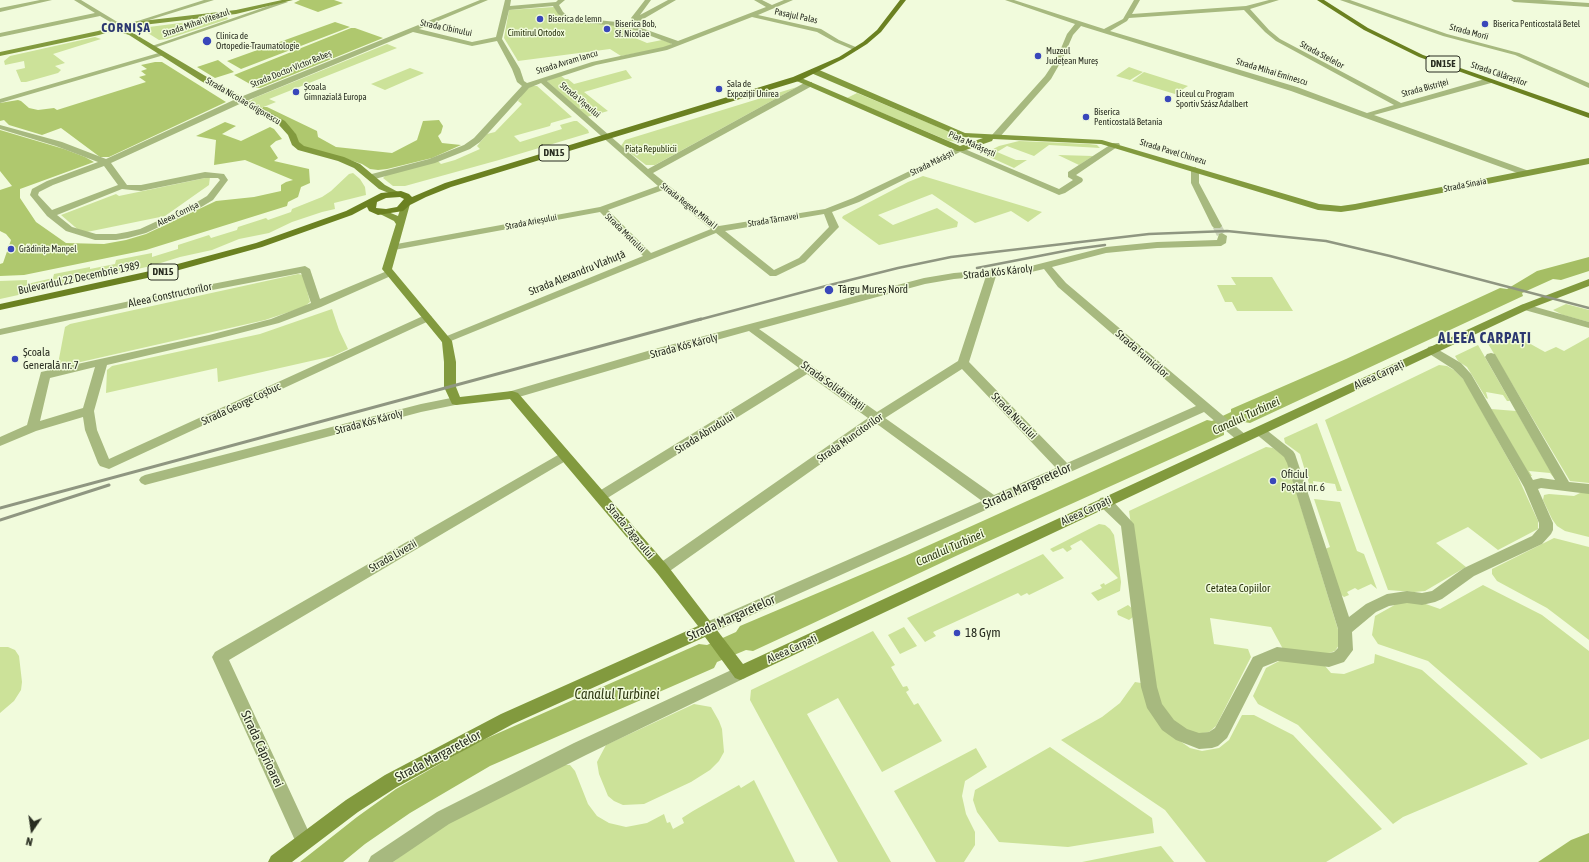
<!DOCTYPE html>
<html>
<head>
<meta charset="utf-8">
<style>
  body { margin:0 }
  #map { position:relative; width:1589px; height:862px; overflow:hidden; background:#f1fbdc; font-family:"Asap Condensed",sans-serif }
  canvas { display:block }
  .north { position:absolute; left:12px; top:810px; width:40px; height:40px; -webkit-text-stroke:3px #f1fbdc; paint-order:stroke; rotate:193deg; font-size:11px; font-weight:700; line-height:16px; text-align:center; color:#292d21 }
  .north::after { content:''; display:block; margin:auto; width:14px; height:18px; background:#292d21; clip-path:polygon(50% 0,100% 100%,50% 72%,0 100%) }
</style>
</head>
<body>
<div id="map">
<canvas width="1589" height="862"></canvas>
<div class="north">N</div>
</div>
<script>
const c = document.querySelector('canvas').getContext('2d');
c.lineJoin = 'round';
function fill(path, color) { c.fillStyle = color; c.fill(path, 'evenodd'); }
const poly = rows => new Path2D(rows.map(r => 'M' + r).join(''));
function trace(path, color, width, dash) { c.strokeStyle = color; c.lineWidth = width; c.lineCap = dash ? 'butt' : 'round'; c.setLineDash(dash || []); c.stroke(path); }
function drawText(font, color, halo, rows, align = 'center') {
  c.font = font + ' "Asap Condensed",sans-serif'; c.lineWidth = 3; c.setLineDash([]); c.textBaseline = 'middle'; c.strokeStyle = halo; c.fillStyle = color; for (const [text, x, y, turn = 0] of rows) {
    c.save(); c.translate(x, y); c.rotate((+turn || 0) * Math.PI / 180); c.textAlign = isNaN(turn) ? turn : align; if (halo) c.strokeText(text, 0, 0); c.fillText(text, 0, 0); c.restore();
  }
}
fill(poly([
  [554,7,558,13,568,20,627,26,644,32,633,37,647,43,662,40,671,43,671,45,659,49,621,56,610,49,518,61,504,38,509,10],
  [227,17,228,19,167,39,159,40,143,30,149,27],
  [95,37,101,39,53,54,65,63,55,66,61,70,58,73,26,82,21,82,16,70,25,68,24,61,5,65,4,61,10,56],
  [387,44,397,48,269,99,276,102,261,108,250,101,254,98],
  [1129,67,1143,72,1130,80,1116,76],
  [410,68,424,73,385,90,371,84],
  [626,70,632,78,584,92,608,111,587,117,547,81,560,75,565,79,568,79,574,84],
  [1144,72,1188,86,1175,94,1132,81],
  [531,86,537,86,572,117,551,123,550,126,514,136,520,142,562,129,560,125,574,121,577,121,588,130,589,133,499,160,405,186,393,186,383,178,386,175,438,161,441,164,455,160,480,149,477,146,487,134,495,132,522,104,518,101,524,92],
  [797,87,655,165,646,165,621,146,625,140],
  [857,93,962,137,964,139,961,142,949,141,847,98],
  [1019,141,1089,144,1097,145,1100,148,1049,145,1034,156,1007,146,997,152,1016,160,1027,160,1014,168,983,154,999,146],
  [1058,155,1093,156,1079,165],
  [353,173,360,179,365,187,366,195,334,203,335,209,322,212,292,222,269,233,239,239,212,250,180,257,151,266,0,299,0,281,27,280,27,284,53,278,54,274,90,267,90,269,115,264,116,260,152,253,152,257,178,249,178,245,209,235,211,238,237,230,238,227,266,218,268,220,291,212,292,209,322,197,331,191,349,174],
  [923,176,1026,207,1042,212,1028,222,1011,211,975,223,932,194,878,215,893,225,937,208,958,222,957,227,879,245,842,218,843,216,908,182],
  [210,177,209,185,165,216,82,233,61,215,116,194,119,196],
  [298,274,303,275,310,302,304,307,265,320,63,366,58,364,65,327,70,324],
  [1231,277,1272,277,1293,311,1237,311,1232,302,1225,302,1217,285,1236,285],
  [1566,304,1589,310,1589,322,1563,315,1553,310],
  [332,309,339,330,348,349,333,356,218,382,217,368,106,393,107,370,112,366,260,334],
  [1509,332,1545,352,1556,347,1564,351,1589,337,1589,483,1570,481,1487,342],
  [1478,345,1510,401,1507,401,1503,395,1486,392,1488,399,1486,398,1467,367,1458,361,1455,356],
  [1439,365,1447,366,1454,370,1465,381,1517,475,1538,521,1538,529,1498,550,1468,527,1436,543,1466,567,1425,591,1414,592,1388,590,1325,420],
  [1491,409,1516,411,1555,479,1550,473,1529,471,1532,476,1530,476],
  [1317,423,1342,491,1337,491,1335,484,1313,481,1314,488,1310,487,1300,454,1285,443,1284,438],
  [1266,447,1273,448,1284,456,1287,461,1340,636,1339,645,1335,651,1326,654,1283,649,1271,627,1210,618,1214,644,1248,649,1251,657,1216,726,1209,732,1197,734,1184,730,1167,716,1156,697,1129,511],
  [1582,492,1589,493,1589,537,1565,531,1557,526,1552,519,1543,500,1544,495,1549,494,1574,496],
  [1314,499,1340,502,1357,551,1364,554,1377,589,1371,584,1358,590,1355,588,1347,592,1349,595,1344,597,1339,593,1325,549,1330,547],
  [1099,524,1105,525,1110,529,1114,535,1121,582,1120,591,1098,601,1091,593,1102,588,1100,585,1104,583,1105,585,1118,578,1081,540,1070,546,1072,549,1067,552,1063,548,1053,552,1050,549],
  [1554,538,1589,547,1589,640,1547,608,1497,581,1492,574,1492,569],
  [1043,554,1064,578,1029,595,1027,593,1021,596,1018,593,933,632,936,636,925,642,907,618],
  [1483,585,1542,615,1589,651,1589,739,1541,759,1428,661,1378,644,1372,635,1375,616,1400,602,1423,603,1440,609],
  [1128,605,1133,609,1133,617,1129,620,1118,615,1117,611],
  [904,627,917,646,900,654,888,635],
  [873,631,895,665,891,667,903,687,907,686,909,690,906,692,914,705,918,703,942,741,882,772,838,698,807,714,891,862,838,862,750,700,751,690],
  [0,647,8,647,15,650,19,656,22,682,21,690,14,701,0,713],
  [1375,654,1422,670,1528,764,1403,817,1393,824,1298,725,1258,704,1253,696,1266,668,1281,660,1325,666,1331,673,1344,674,1374,663],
  [1135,682,1141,683,1180,741,1190,748,1202,751,1219,748,1229,740,1242,715,1254,715,1293,735,1382,829,1326,862,1206,862,1165,810,1061,740,1102,717,1120,703],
  [694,704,711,707,719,721,722,729,724,752,719,761,710,770,691,782,644,804,623,805,614,801,608,796,599,774,597,762,606,745],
  [1050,747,1152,818,1154,833,1068,847,999,842,977,812,973,800,975,790],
  [976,748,987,767,965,781,962,796,966,814,975,832,975,845,964,862,936,862,894,791],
  [561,765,570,765,575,771,588,804,597,816,609,823,626,827,647,823,664,814,667,823,670,822,673,829,684,823,682,818,693,811,739,785,741,788,754,780,795,862,393,862,445,823],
  [1161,846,1174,862,1082,862]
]), '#cce299');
fill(poly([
  [300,0,334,0,343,3,318,12,294,3],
  [335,22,350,27,241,69,227,61],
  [351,28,355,28,383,38,260,88,257,88,234,75],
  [218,60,234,72,215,78,197,67],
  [155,62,162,62,226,102,109,157,100,157,61,128,42,135,9,125,4,120,0,121,0,103,18,100,21,101,29,108,38,110,54,108,57,110,146,82,139,77,146,75,141,71,147,69,141,65],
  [263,107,267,107,317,131,318,137,336,147,392,153,417,140,423,121,439,120,443,126,441,133,438,136,442,143,461,145,432,158,387,169,378,170,370,169,362,164,344,158,304,147,298,142,295,133,262,109],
  [225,122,236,126,222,134,241,141,270,127,274,129,282,139,276,141,270,146,278,158,274,161,309,169,310,183,301,187,298,197,288,202,287,206,146,250,24,275,0,276,0,264,3,263,11,240,6,234,0,231,0,190,12,186,0,171,0,130,64,149,85,157,94,162,20,189,20,198,36,222,66,243,104,244,126,240,146,234,216,201,254,197,281,191,281,185,286,182,293,180,245,160,214,165,216,140,196,136]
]), '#afc86e');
fill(poly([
  [1589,257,1589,271,1561,280,1553,279,1522,293,1523,296,1250,423,1244,422,1224,431,1224,435,958,555,807,626,753,651,746,650,717,662,714,668,490,766,410,813,365,844,343,862,300,862,357,817,396,789,476,743,699,644,707,645,736,632,740,626,905,556,1207,420,1212,421,1231,412,1231,409,1346,359,1500,288,1507,289,1537,271],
  [1589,833,1589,862,1538,862,1571,840]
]), '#a5be64');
trace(poly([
  [1217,226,1222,236]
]), '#c9d2b7', 9, [9, 4.5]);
fill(poly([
  [40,0,52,0,0,12,0,8,40,0],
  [74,0,81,0,124,26,119,27,100,16,0,37,0,33,95,13,74,0],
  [204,0,214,0,130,26,125,25,204,0],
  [480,0,488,0,419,29,472,42,496,37,505,0,511,0,510,6,556,2,558,0,565,0,559,5,563,12,568,16,577,18,627,23,632,19,631,18,645,0,651,0,640,15,668,0,676,0,633,25,678,41,766,7,754,0,762,0,772,5,784,0,793,0,758,15,821,29,839,40,858,48,858,50,854,50,835,42,817,32,752,17,667,50,596,65,547,81,648,169,806,82,812,82,812,86,653,173,719,226,825,209,853,198,960,147,1059,189,1073,180,1068,177,1068,172,1113,143,1119,143,1120,145,1076,175,1082,178,1083,180,1082,182,1065,193,1059,195,960,152,859,202,832,212,839,227,837,229,805,262,776,276,770,276,716,233,446,343,442,342,441,340,442,338,643,256,600,212,394,250,391,249,389,247,391,245,600,207,658,186,541,83,529,88,480,142,470,149,435,163,371,180,368,179,367,177,368,175,429,159,464,145,474,138,522,86,517,82,512,69,497,41,472,46,413,32,244,102,111,163,127,185,141,185,205,172,224,174,228,180,213,200,198,209,146,233,128,238,116,240,95,240,66,231,47,216,30,195,32,189,47,181,98,162,56,146,0,129,0,125,62,142,106,159,238,98,480,0],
  [553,6,558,14,564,18,577,22,627,27,672,44,663,47,592,62,527,83,524,81,520,69,502,39,509,10,553,6],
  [104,166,118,185,52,210,38,195,39,192,53,185,104,166],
  [205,178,218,178,220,180,207,196,192,205,140,229,127,232,116,234,96,234,72,227,57,215,122,189,141,191,205,178],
  [663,190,711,229,651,253,608,210,663,190],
  [824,214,829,227,799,258,774,270,725,231,824,214],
  [1005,0,1014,0,1104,29,1123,19,1134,0,1140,0,1132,14,1246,6,1269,0,1279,0,1250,9,1269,30,1280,39,1401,103,1485,79,1491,79,1491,83,1374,115,1529,171,1530,173,1529,175,1523,175,1291,91,1081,26,1073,35,1063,58,1051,79,998,139,992,139,992,135,1045,76,1057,58,1067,34,1075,24,1005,0],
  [1244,10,1265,32,1276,41,1394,105,1367,113,1297,87,1110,31,1127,21,1129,18,1244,10],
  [1340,0,1350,0,1447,34,1519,53,1589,83,1589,88,1515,55,1443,36,1340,0],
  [1511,0,1542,0,1589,3,1589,7,1514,2,1511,0],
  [283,1,288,2,154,48,149,47,283,1],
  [162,52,165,54,164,55,0,103,0,99,162,52],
  [1195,167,1199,170,1199,183,1222,226,1220,228,1214,228,1212,226,1191,183,1191,170,1195,167],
  [1222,233,1227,236,1226,243,1221,246,1157,248,1106,253,1052,267,1066,283,1246,435,1248,438,1246,441,1242,442,1238,441,1204,412,707,635,702,634,700,629,702,624,982,501,877,424,667,573,662,575,657,573,655,569,657,565,868,418,807,374,601,502,596,501,595,497,596,493,799,368,749,331,659,356,512,399,508,398,506,395,508,392,651,350,924,278,954,273,1027,267,1106,247,1157,242,1217,240,1219,234,1222,233],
  [1044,269,1058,287,1196,406,1067,463,969,362,996,276,1027,273,1044,269],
  [986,276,958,361,877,412,759,329,925,284,954,279,986,276],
  [962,369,1056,468,994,495,885,418,962,369],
  [305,266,310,269,320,299,387,271,390,270,395,273,393,275,321,307,279,323,209,341,107,365,94,411,97,430,109,459,423,316,431,316,432,318,431,320,109,469,100,466,98,463,85,430,83,417,36,431,0,446,0,437,27,425,41,372,209,335,271,319,311,303,301,273,181,296,0,335,0,329,181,290,305,266],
  [95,367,83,408,40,421,50,378,95,367],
  [1525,304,1589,322,1589,328,1521,309,1520,307,1521,305,1525,304],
  [1432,346,1461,363,1471,374,1533,480,1541,478,1555,480,1485,357,1487,354,1491,353,1495,354,1569,482,1589,484,1589,494,1541,488,1538,489,1553,523,1553,530,1551,534,1542,544,1474,576,1442,599,1435,602,1422,605,1407,603,1389,606,1376,612,1352,632,1353,650,1344,662,1329,667,1278,661,1263,667,1227,738,1218,746,1212,748,1199,749,1176,740,1162,730,1147,708,1141,687,1121,526,1100,506,1099,502,1100,498,1105,497,1110,498,1134,524,1157,687,1162,704,1174,720,1187,729,1199,733,1209,732,1215,728,1253,657,1277,647,1329,653,1334,652,1338,648,1338,629,1287,463,1284,457,1256,434,1254,431,1256,428,1260,427,1264,428,1293,451,1295,454,1349,617,1366,604,1387,594,1407,591,1422,593,1432,591,1464,568,1532,536,1539,528,1539,523,1524,487,1463,379,1453,369,1428,353,1427,350,1428,347,1432,346],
  [456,397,460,398,462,401,460,404,421,412,145,485,141,483,139,480,141,477,145,475,421,404,456,397],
  [565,451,569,453,571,456,569,459,229,660,313,841,310,847,304,850,298,847,212,657,215,652,565,451],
  [740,666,745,668,748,673,745,678,586,755,449,824,393,862,368,862,371,856,437,812,574,743,740,666]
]), '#a7b97f');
fill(poly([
  [282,0,293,0,236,14,126,27,99,35,0,56,0,52,98,31,125,23,236,10,282,0],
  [122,29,133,33,207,77,285,121,296,134,299,142,304,146,344,157,360,164,385,185,400,193,396,196,379,189,354,168,338,161,298,150,292,145,288,135,279,125,201,81,129,35,120,32,120,30,122,29],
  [811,69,817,69,965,133,1102,140,1319,204,1341,206,1355,204,1589,158,1589,164,1355,210,1341,212,1318,210,1101,144,993,139,992,141,963,151,957,151,792,79,796,77,799,77,960,146,983,138,961,137,811,73,811,69],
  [406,201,410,204,392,269,452,341,456,362,456,387,460,397,512,391,518,393,667,565,743,664,1521,305,1589,279,1589,286,1529,309,745,678,740,680,735,678,705,637,513,724,437,765,397,787,358,812,292,862,268,862,271,856,346,800,385,775,501,714,698,626,657,573,510,399,456,405,452,404,444,387,444,362,442,342,382,269,396,224,394,221,376,212,381,209,398,216,402,204,406,201]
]), '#829a3e');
fill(poly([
  [900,0,906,0,881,32,867,44,843,59,799,81,451,187,426,197,410,205,403,211,378,215,369,211,367,207,352,215,262,247,161,275,0,310,0,304,159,269,256,243,346,211,381,193,401,191,409,194,412,197,445,183,793,77,839,57,863,42,877,30,900,0],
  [400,197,404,199,397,207,386,209,376,208,377,202,386,198,400,197],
  [1317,0,1324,0,1368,28,1423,55,1589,113,1589,118,1419,57,1364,30,1317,0]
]), '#6b8121');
trace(poly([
  [977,268,1075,249,1105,245],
  [698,320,826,286,898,268,951,257,1149,234,1227,231,1326,241,1390,256,1589,308]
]), '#8f9681', 2.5);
trace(poly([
  [0,508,701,319],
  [0,520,109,485]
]), '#8f9681', 3);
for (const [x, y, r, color] of [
  [540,19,4,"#3947ba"],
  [1485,24,4,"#3947ba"],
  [607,29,4,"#3947ba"],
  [207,41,5,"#3947ba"],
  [1038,56,4,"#3947ba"],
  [719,89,4,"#3947ba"],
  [296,92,4,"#3947ba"],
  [1168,99,4,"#3947ba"],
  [1086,117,4,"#3947ba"],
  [11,249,4,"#3947ba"],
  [829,290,5,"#3947ba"],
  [15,359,4,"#3947ba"],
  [1273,481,4,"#3947ba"],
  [957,633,4,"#3947ba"]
]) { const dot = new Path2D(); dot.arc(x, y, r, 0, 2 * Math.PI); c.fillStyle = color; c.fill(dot); trace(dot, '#f1fbdc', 1.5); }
drawText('9px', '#292d21', '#f1fbdc', [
  ["Pasajul Palas",796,16,12],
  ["Strada Mihai Viteazul",196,23,-19],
  ["Strada Cibinului",446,28,12],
  ["Strada Morii",1469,32,15],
  ["Strada Stelelor",1322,55,28],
  ["Strada Avram Iancu",567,62,-17],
  ["Strada Doctor Victor Babeș",291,69,-22],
  ["Strada Mihai Eminescu",1272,72,17],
  ["Strada Călărașilor",1499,74,19],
  ["Strada Bistriței",1425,88,-15],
  ["Strada Vișeului",580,100,40],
  ["Strada Nicolae Grigorescu",243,101,30],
  ["Piața Mărășești",972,144,24],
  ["Strada Pavel Chinezu",1173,152,17],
  ["Strada Mărăști",932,163,-26],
  ["Strada Sinaia",1465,185,-11],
  ["Strada Regele Mihai I",689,206,38],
  ["Aleea Cornișa",178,214,-26],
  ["Strada Târnavei",773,220,-9],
  ["Strada Arieșului",531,222,-11],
  ["Strada Motrului",625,233,44]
]);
drawText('9px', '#292d21', '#f1fbdc', [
  ["Biserica de lemn",548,19],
  ["Biserica Bob,",615,24],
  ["Sf. Nicolae",615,34],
  ["Biserica Penticostală Betel",1493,24],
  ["Clinica de",216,36],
  ["Ortopedie-Traumatologie",216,46],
  ["Muzeul",1046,51],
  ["Județean Mureș",1046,61],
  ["Sala de",727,84],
  ["Expoziții Unirea",727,94],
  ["Școala",304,87],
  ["Gimnazială Europa",304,97],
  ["Liceul cu Program",1176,94],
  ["Sportiv Szász Adalbert",1176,104],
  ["Biserica",1094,112],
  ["Penticostală Betania",1094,122],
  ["Grădinița Manpel",19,249]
], 'left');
drawText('9px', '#28320c', '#f1fbdc', [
  ["Cimitirul Ortodox",536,33],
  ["Piața Republicii",651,149]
]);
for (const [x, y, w] of [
  [1443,64,34],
  [554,153,30],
  [163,272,30]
]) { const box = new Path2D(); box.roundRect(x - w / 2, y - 8, w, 16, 3); c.fillStyle = '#f1fbdc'; c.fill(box); trace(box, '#292d21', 1); }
drawText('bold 10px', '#292d21', null, [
  ["DN15E",1443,64],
  ["DN15",554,153],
  ["DN15",163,272]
]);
drawText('11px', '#292d21', '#f1fbdc', [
  ["Strada Kós Károly",998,272,-6],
  ["Strada Alexandru Vlahuță",577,273,-22],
  ["Bulevardul 22 Decembrie 1989",79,278,-12],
  ["Aleea Constructorilor",170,295,-12],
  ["Strada Kós Károly",684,346,-15],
  ["Strada Furnicilor",1142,354,41],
  ["Aleea Carpați",1379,375,-25],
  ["Strada Solidarității",833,386,36],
  ["Strada George Coșbuc",241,404,-25],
  ["Strada Nucului",1014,416,46],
  ["Strada Kós Károly",369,422,-15],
  ["Strada Abrudului",705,433,-32],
  ["Strada Muncitorilor",850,438,-35],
  ["Aleea Carpați",1086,511,-25],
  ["Strada Zăgazului",630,531,50],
  ["Strada Livezii",393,556,-30],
  ["Aleea Carpați",792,649,-25]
]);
drawText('11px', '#292d21', '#f1fbdc', [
  ["Târgu Mureș Nord",838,290],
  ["Școala",23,353],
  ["Generală nr. 7",23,366],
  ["Oficiul",1281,475],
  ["Poștal nr. 6",1281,488]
], 'left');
drawText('11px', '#28320c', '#f1fbdc', [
  ["Cetatea Copiilor",1238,589]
]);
drawText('italic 12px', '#303a14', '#f1fbdc', [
  ["Canalul Turbinei",1246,416,-25],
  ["Canalul Turbinei",950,548,-24]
]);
c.letterSpacing = '1px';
drawText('bold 13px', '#2b3770', '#f1fbdc', [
  ["CORNIȘA",126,28]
]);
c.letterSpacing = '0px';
drawText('13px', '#292d21', '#f1fbdc', [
  ["Strada Margaretelor",1027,486,-24],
  ["Strada Margaretelor",731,618,-24],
  ["Strada Căprioarei",262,749,65],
  ["Strada Margaretelor",438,756,-28]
]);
drawText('13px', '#292d21', '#f1fbdc', [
  ["18 Gym",965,633]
], 'left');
drawText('italic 14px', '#303a14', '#f1fbdc', [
  ["Canalul Turbinei",617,695]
]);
c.letterSpacing = '1px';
drawText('bold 15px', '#2b3770', '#f1fbdc', [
  ["ALEEA CARPAȚI",1485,338]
]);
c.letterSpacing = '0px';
</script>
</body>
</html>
